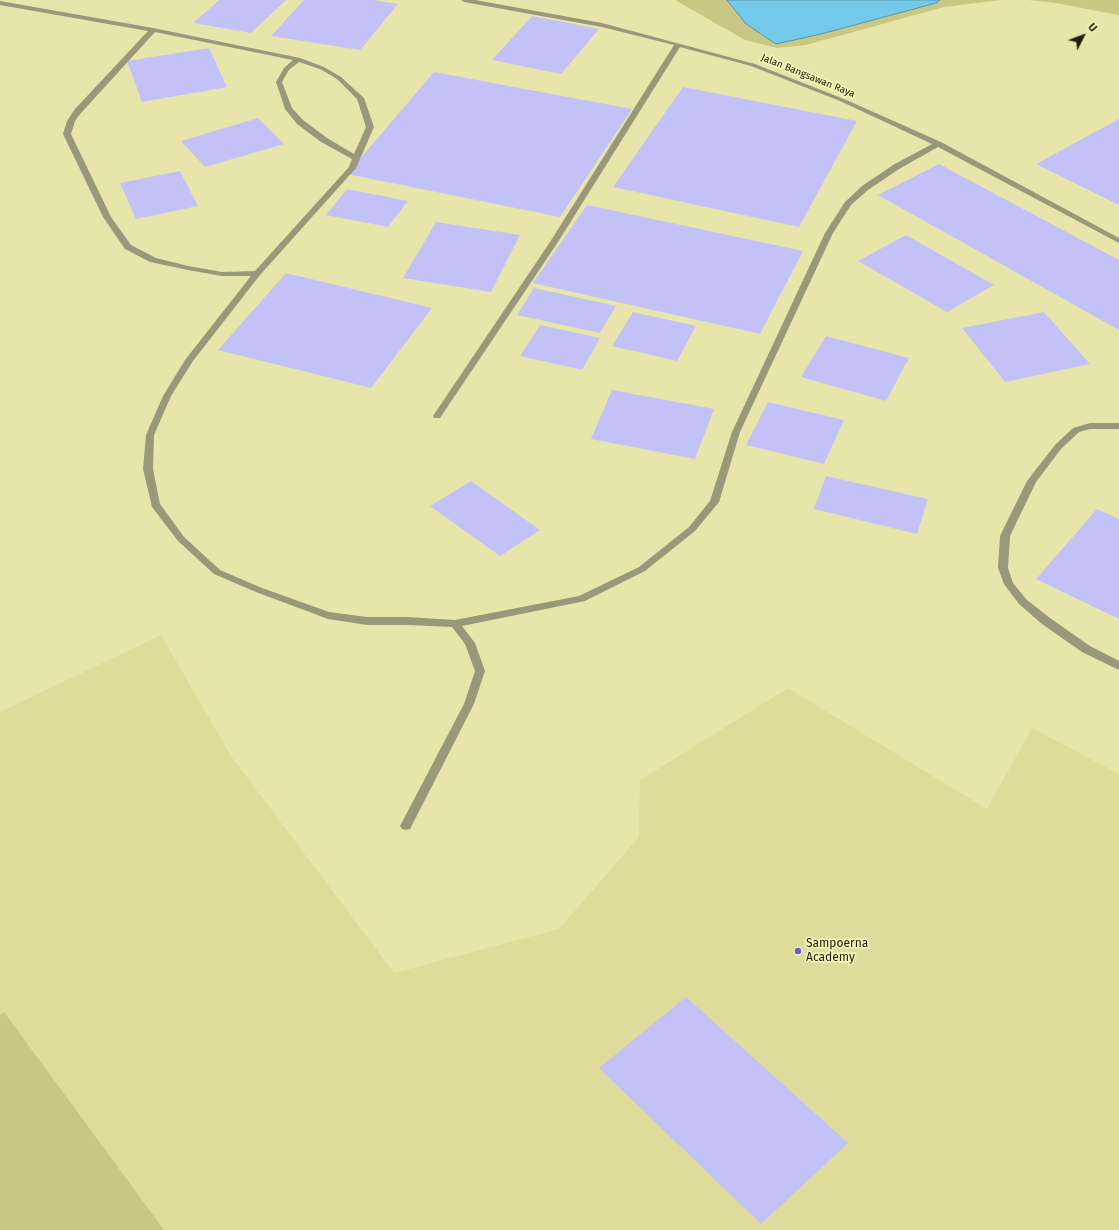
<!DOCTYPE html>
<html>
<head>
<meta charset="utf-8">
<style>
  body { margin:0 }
  #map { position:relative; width:1119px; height:1230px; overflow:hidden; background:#e8e5ab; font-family:"Fira Sans",sans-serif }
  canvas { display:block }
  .north { position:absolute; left:1063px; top:16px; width:40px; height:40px; -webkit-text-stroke:3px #f5f2b8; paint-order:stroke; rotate:48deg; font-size:11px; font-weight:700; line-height:16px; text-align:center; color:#201e08 }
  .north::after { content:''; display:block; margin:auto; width:14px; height:18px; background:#201e08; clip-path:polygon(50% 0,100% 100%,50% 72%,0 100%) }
</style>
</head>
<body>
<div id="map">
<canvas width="1119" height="1230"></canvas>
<div class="north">U</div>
</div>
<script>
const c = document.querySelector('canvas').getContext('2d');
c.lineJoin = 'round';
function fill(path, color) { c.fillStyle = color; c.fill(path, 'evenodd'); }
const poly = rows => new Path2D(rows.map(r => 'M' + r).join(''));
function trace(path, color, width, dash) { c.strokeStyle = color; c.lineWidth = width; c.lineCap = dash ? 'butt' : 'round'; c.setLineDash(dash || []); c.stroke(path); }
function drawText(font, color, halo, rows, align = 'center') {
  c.font = font + ' "Fira Sans",sans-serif'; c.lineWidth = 3.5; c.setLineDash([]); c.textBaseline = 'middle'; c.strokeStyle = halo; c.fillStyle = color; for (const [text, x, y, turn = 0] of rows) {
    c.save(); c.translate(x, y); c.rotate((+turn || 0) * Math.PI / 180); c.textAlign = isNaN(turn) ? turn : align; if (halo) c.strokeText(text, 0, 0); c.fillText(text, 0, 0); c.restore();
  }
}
fill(poly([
  [161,635,231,756,394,973,559,929,639,837,640,780,788,688,987,809,1032,728,1119,774,1119,1230,0,1230,0,712]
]), '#dfdb9a');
fill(poly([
  [675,0,1001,0,944,7,806,45,777,48,745,40],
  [1028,0,1119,0,1119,15,1056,3],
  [4,1012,164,1230,0,1230,0,1015]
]), '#cac683');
const water = poly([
  [727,0,940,0,936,3,821,34,776,44,746,24,727,0]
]);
fill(water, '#73caeb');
trace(water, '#5a96a7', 1);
fill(poly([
  [219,0,286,0,251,33,193,23],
  [304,0,373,0,398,4,360,50,271,36],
  [532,16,599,29,561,74,492,60],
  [209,48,227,87,142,102,127,61],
  [434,72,632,109,560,217,347,174],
  [683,87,857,121,799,227,613,187],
  [258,118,284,144,205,167,181,141],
  [1119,119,1119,205,1036,164],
  [939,164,1119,260,1119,330,878,195],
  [180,171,198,206,136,219,120,183],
  [347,189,408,201,388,227,326,215],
  [587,205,803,251,760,334,533,283],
  [436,222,520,235,491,292,403,278],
  [906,235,994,285,947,312,858,261],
  [286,273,432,308,371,388,218,350],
  [534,288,616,306,600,333,517,315],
  [633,312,696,326,677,361,612,346],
  [1044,312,1090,364,1005,382,962,328],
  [540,325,600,338,582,370,520,356],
  [826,336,909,358,886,401,801,377],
  [612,390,714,409,695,459,591,439],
  [768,402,844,420,824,464,746,445],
  [826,476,928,499,917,534,814,509],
  [471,481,540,530,500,556,430,506],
  [1097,509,1119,519,1119,619,1036,579],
  [686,997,848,1143,761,1224,599,1068]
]), '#c3c2f8');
fill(poly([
  [461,0,475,0,602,23,755,64,844,99,941,142,1119,238,1119,243,938,147,899,169,868,190,851,205,833,233,740,432,719,502,695,531,645,571,585,601,462,626,475,643,485,671,474,704,410,829,406,830,402,829,400,826,464,704,475,671,465,644,452,627,408,625,367,625,328,619,256,592,214,574,178,541,152,507,143,469,146,435,163,396,185,360,251,276,222,276,188,270,150,262,125,249,103,217,63,134,67,121,75,109,148,31,0,5,0,1,153,28,300,58,324,67,341,77,364,98,374,127,356,168,260,275,193,361,171,396,154,435,153,469,160,504,184,537,220,570,262,588,329,612,367,617,408,617,455,620,579,596,639,567,689,527,710,501,732,432,825,233,845,202,862,186,893,165,932,144,840,101,751,66,680,47,558,242,440,418,434,418,433,416,550,242,674,45,602,27,464,2,461,0],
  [155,32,293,60,284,68,276,82,285,109,297,124,321,142,352,159,349,167,255,271,222,272,188,266,156,258,131,245,111,217,71,134,75,121,81,113,155,32],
  [299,62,320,69,337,79,357,99,366,127,354,154,327,138,303,120,292,108,282,82,289,70,299,62],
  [1090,423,1119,423,1119,429,1090,429,1079,432,1061,449,1036,482,1010,536,1008,568,1013,583,1027,600,1050,618,1090,646,1119,661,1119,670,1082,652,1042,624,1019,604,1004,584,998,568,1000,536,1027,481,1055,445,1073,428,1090,423]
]), '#9a987a');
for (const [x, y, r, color] of [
  [798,951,4,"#6b5ad4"]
]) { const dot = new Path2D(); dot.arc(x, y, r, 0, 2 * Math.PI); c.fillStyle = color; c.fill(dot); trace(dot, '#f5f2b8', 1.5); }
drawText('10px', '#201e08', '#f5f2b8', [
  ["Jalan Bangsawan Raya",808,76,22]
]);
drawText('12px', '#201e08', '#f5f2b8', [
  ["Sampoerna",806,944],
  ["Academy",806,958]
], 'left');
</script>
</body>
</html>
